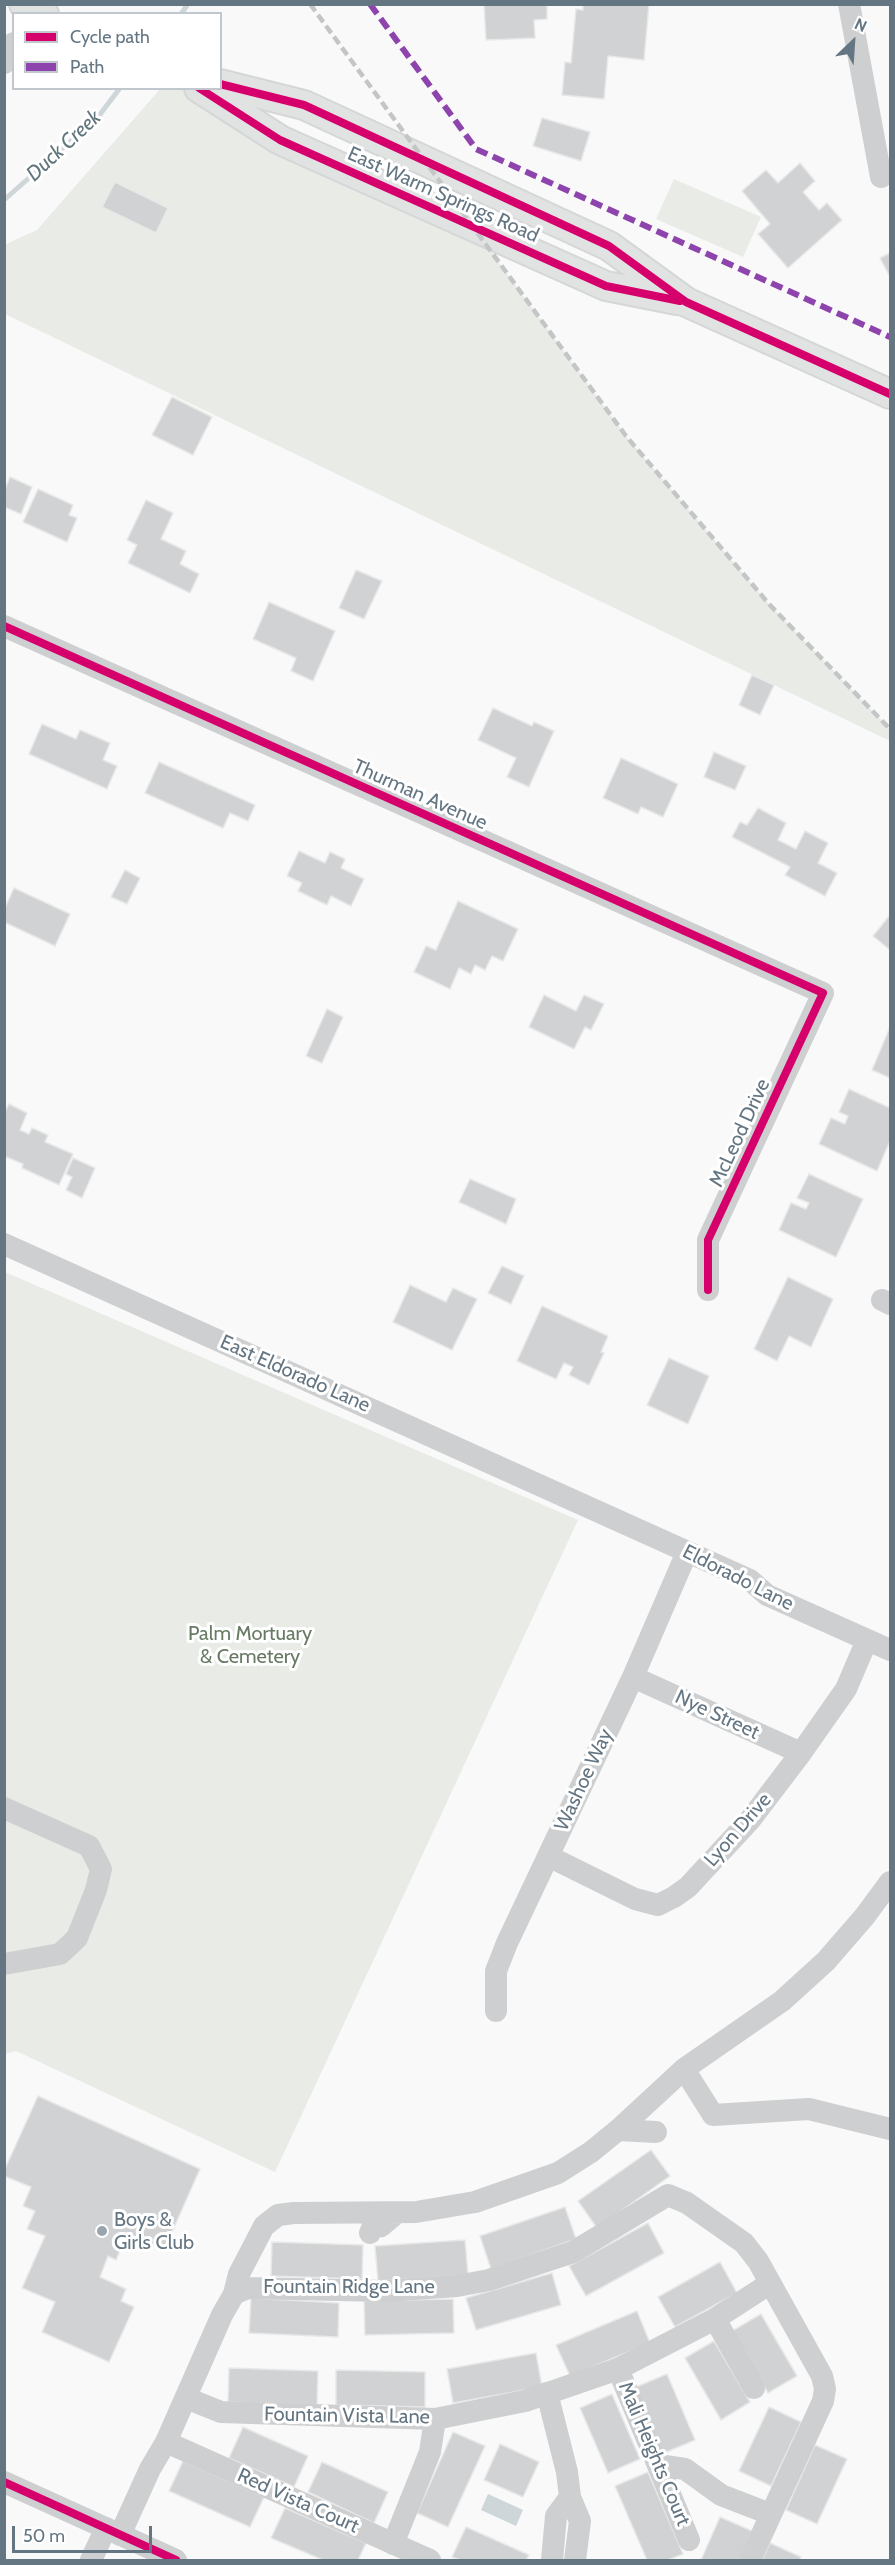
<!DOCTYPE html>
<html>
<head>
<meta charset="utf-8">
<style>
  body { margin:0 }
  #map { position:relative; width:895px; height:2565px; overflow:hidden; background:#f9f9f9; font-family:Cabin,sans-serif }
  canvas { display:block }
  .frame { position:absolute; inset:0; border:6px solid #657683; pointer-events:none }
  .legend { position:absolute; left:12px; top:12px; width:210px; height:78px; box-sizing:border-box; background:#fff; border:2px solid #c1c8cd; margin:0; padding:8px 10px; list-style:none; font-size:18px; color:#657683 }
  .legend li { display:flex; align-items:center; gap:12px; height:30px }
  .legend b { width:30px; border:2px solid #c1c8cd }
  .north { position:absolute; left:823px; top:12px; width:60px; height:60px; -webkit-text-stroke:4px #fff; paint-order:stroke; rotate:25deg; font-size:16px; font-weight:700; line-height:24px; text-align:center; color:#657683 }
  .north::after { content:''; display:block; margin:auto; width:21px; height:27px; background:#657683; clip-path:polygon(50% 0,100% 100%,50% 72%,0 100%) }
  .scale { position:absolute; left:12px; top:2526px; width:140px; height:27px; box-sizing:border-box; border:3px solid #657683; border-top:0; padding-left:8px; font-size:18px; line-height:21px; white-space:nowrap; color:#657683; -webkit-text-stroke:4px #fff; paint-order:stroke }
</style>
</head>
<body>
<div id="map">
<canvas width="895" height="2565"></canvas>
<div class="frame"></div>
<ul class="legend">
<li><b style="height:8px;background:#d6006c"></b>Cycle path</li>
<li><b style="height:8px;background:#8e44ad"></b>Path</li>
</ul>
<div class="north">N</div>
<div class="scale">50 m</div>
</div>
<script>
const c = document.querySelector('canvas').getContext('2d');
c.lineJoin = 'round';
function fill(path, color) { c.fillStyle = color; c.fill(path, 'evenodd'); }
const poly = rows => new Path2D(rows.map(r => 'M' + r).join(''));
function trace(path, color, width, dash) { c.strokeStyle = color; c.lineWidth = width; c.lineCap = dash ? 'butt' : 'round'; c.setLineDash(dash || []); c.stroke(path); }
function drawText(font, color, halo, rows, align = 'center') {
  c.font = font + ' Cabin,sans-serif'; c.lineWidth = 6; c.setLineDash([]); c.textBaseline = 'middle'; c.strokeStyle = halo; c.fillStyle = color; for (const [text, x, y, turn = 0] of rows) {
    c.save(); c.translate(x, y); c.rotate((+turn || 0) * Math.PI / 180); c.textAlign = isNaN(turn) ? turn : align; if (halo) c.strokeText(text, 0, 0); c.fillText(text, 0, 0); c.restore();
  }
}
fill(poly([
  [161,88,205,89,473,227,626,436,769,604,890,729,890,741,5,314,4,245,37,230],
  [674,179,761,217,743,257,656,219],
  [5,1272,578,1520,275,2172,16,2051,5,2054]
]), '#e8ebe6');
fill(poly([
  [488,2494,523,2510,516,2526,481,2510]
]), '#ced6d9');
trace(poly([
  [181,14,188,4],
  [4,200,98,117,120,88]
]), '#ced6d9', 5);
const building = poly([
  [484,4,547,4,547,19,534,20,535,38,486,40,484,4],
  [583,4,649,4,644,60,608,56,604,99,562,95,565,62,571,63,576,9,583,10,583,4],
  [542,118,590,132,581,161,533,146,542,118],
  [800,163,815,181,803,192,819,210,827,203,842,220,788,268,758,234,770,224,742,191,766,170,778,183,800,163],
  [115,182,168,208,156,233,102,207,115,182],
  [890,253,890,277,880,258,890,253],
  [172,397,212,417,193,455,152,435,172,397],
  [10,477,32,487,21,514,4,507,4,492,10,477],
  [38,489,73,505,69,515,77,518,67,542,23,522,38,489],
  [146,500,173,513,161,539,186,551,180,564,199,574,190,593,128,563,137,545,127,540,146,500],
  [356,570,382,581,364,619,339,608,356,570],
  [269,602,335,631,313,681,291,671,296,658,253,639,269,602],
  [752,675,774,685,760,715,739,705,752,675],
  [493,708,532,726,534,722,554,731,529,787,507,777,516,758,478,740,493,708],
  [42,724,76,739,80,730,110,743,103,760,117,766,107,789,29,754,42,724],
  [714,752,746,766,735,790,704,777,714,752],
  [621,758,678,784,663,817,641,807,638,814,603,798,621,758],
  [159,762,255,805,248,821,230,813,223,828,145,793,159,762],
  [758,808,786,823,778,840,796,849,805,831,828,843,818,863,837,873,825,896,785,875,790,867,732,837,740,822,747,825,758,808],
  [299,851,325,863,330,852,345,859,341,868,364,879,351,906,331,896,327,905,298,891,302,883,287,876,299,851],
  [125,870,140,878,127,904,111,897,125,870],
  [14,888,70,914,55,946,4,922,4,910,14,888],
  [458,901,518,929,503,961,492,956,485,970,475,965,471,974,459,968,450,989,414,972,426,946,436,950,458,901],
  [890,915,890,950,873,936,890,915],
  [544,995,576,1011,584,995,604,1004,591,1030,585,1027,574,1049,529,1027,544,995],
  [327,1009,343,1017,322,1063,306,1056,327,1009],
  [890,1027,890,1078,872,1070,890,1027],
  [849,1089,890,1108,890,1141,877,1171,819,1144,831,1118,845,1124,848,1116,839,1112,849,1089],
  [9,1104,27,1113,20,1130,29,1134,32,1128,48,1135,45,1142,73,1154,59,1185,22,1168,23,1164,4,1156,4,1114,9,1104],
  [73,1158,95,1168,82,1198,66,1190,72,1177,66,1174,73,1158],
  [809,1174,863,1199,836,1257,779,1230,791,1203,806,1209,809,1203,797,1198,809,1174],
  [470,1179,516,1199,506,1224,459,1202,470,1179],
  [502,1266,524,1276,511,1304,488,1293,502,1266],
  [788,1277,833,1299,811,1347,789,1336,777,1361,754,1349,788,1277],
  [410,1285,446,1302,453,1288,477,1299,452,1350,393,1322,410,1285],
  [542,1306,608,1336,601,1352,604,1353,589,1385,569,1375,573,1367,564,1363,556,1379,517,1361,542,1306],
  [669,1358,709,1376,688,1424,647,1405,669,1358],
  [38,2096,200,2169,164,2250,127,2234,116,2260,108,2256,100,2277,126,2289,121,2301,134,2307,109,2362,42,2332,55,2302,22,2288,45,2236,27,2229,35,2211,23,2206,31,2187,4,2176,4,2171,38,2096],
  [651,2150,670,2176,597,2228,578,2201,651,2150],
  [565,2207,576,2239,491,2269,480,2236,565,2207],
  [648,2223,664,2253,586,2296,569,2266,648,2223],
  [465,2240,468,2275,378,2281,375,2246,465,2240],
  [272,2242,363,2245,362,2279,271,2276,272,2242],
  [720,2262,737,2293,675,2327,658,2297,720,2262],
  [552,2273,561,2305,476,2330,466,2298,552,2273],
  [251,2298,339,2303,338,2337,249,2333,251,2298],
  [453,2299,454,2333,365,2335,364,2301,453,2299],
  [637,2311,650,2343,570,2376,556,2345,637,2311],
  [761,2314,797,2376,768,2393,732,2331,761,2314],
  [714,2341,750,2402,721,2420,685,2358,714,2341],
  [536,2353,542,2387,453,2403,447,2369,536,2353],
  [229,2368,318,2371,317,2405,228,2402,229,2368],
  [336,2370,425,2372,425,2407,336,2405,336,2370],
  [667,2374,695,2440,664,2453,636,2387,667,2374],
  [612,2394,640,2459,608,2473,580,2408,612,2394],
  [769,2407,801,2422,771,2486,739,2471,769,2407],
  [243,2427,308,2456,294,2487,229,2458,243,2427],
  [453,2432,485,2446,448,2527,417,2513,453,2432],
  [500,2444,539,2462,523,2497,484,2480,500,2444],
  [815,2445,847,2459,817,2524,786,2510,815,2445],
  [183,2461,264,2497,250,2527,169,2491,183,2461],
  [322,2462,388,2492,374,2523,308,2492,322,2462],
  [648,2472,683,2554,668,2560,647,2560,615,2486,648,2472],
  [285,2508,366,2543,358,2560,323,2560,271,2538,285,2508],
  [720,2517,752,2531,739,2560,701,2560,720,2517],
  [466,2527,529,2555,526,2560,460,2560,452,2557,466,2527],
  [770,2543,801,2557,800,2560,762,2560,770,2543]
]);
fill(building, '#d0d2d3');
trace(building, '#e8e8e8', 1.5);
const major = poly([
  [24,4,44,14],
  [220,84,304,105,609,246,686,302,890,394],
  [199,88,280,140,606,286,677,300]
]);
trace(major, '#d5d6d7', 32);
trace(poly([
  [849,4,881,177],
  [4,63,14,43],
  [4,626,823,993,708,1240,708,1290],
  [4,1244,750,1580,767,1595,890,1650],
  [882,1300,890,1304],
  [633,1677,801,1753],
  [4,1808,89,1846,101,1869,96,1890,77,1938,60,1954,4,1964],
  [548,1856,635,1899,658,1905,674,1897,688,1887,750,1820,801,1753,846,1689,867,1640],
  [496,2011,496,1971,507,1943,633,1677,687,1552],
  [684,2069,713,2115,809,2109,890,2129],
  [618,2130,656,2132],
  [370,2233,374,2223,381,2226,394,2215],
  [234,2294,239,2274,264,2226,278,2215,294,2213,416,2212,475,2202,558,2173,591,2152,618,2130,684,2069,782,2001,826,1961,865,1916,890,1882],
  [715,2319,754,2388],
  [618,2369,689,2540],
  [547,2393,567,2472,570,2497,580,2521,575,2560],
  [186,2398,221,2412,435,2419,525,2401,618,2369,715,2319,769,2284],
  [166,2442,430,2560],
  [658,2465,685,2469,721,2495,770,2514],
  [4,2482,176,2560],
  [120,2535,150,2469,166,2442,222,2315,234,2294,248,2288,385,2291,457,2286,489,2280,573,2252,668,2195,687,2203,744,2243,758,2261,822,2376,825,2389,823,2401,750,2560],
  [393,2544,430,2452,435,2419],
  [91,2560,106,2528],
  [552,2560,556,2516,570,2497]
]), '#cecfd0', 22);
trace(major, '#e1e2e2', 28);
trace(poly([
  [310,4,626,436,769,604,890,729]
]), '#c3c5c6', 4.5, [9, 4.5]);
trace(poly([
  [370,4,476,149,890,337]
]), '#8e44ad', 6, [12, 6]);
trace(poly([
  [220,84,304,105,609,246,686,302,890,394],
  [199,88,280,140,606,286,680,301],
  [4,626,823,993,708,1240,708,1290],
  [4,2482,176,2560]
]), '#d6006c', 8);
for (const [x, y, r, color] of [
  [102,2231,6,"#99a4ac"]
]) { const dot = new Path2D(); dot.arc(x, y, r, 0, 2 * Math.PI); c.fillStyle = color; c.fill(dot); trace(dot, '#fff', 2); }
drawText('20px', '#657683', '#fff', [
  ["East Warm Springs Road",443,195,24],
  ["Thurman Avenue",420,795,24],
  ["McLeod Drive",740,1133,-65],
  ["East Eldorado Lane",295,1374,24],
  ["Eldorado Lane",738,1578,27],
  ["Nye Street",717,1715,25],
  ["Washoe Way",584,1780,-65],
  ["Lyon Drive",738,1830,-49],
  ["Fountain Ridge Lane",349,2287],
  ["Fountain Vista Lane",347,2416,1],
  ["Mali Heights Court",654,2454,67],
  ["Red Vista Court",298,2501,24]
]);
drawText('20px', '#687a64', '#fff', [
  ["Palm Mortuary",250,1634],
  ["& Cemetery",250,1657]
]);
drawText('20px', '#657683', '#fff', [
  ["Boys &",114,2220],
  ["Girls Club",114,2243]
], 'left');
drawText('italic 21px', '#60757c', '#fff', [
  ["Duck Creek",64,146,-43]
]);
</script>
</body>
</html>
